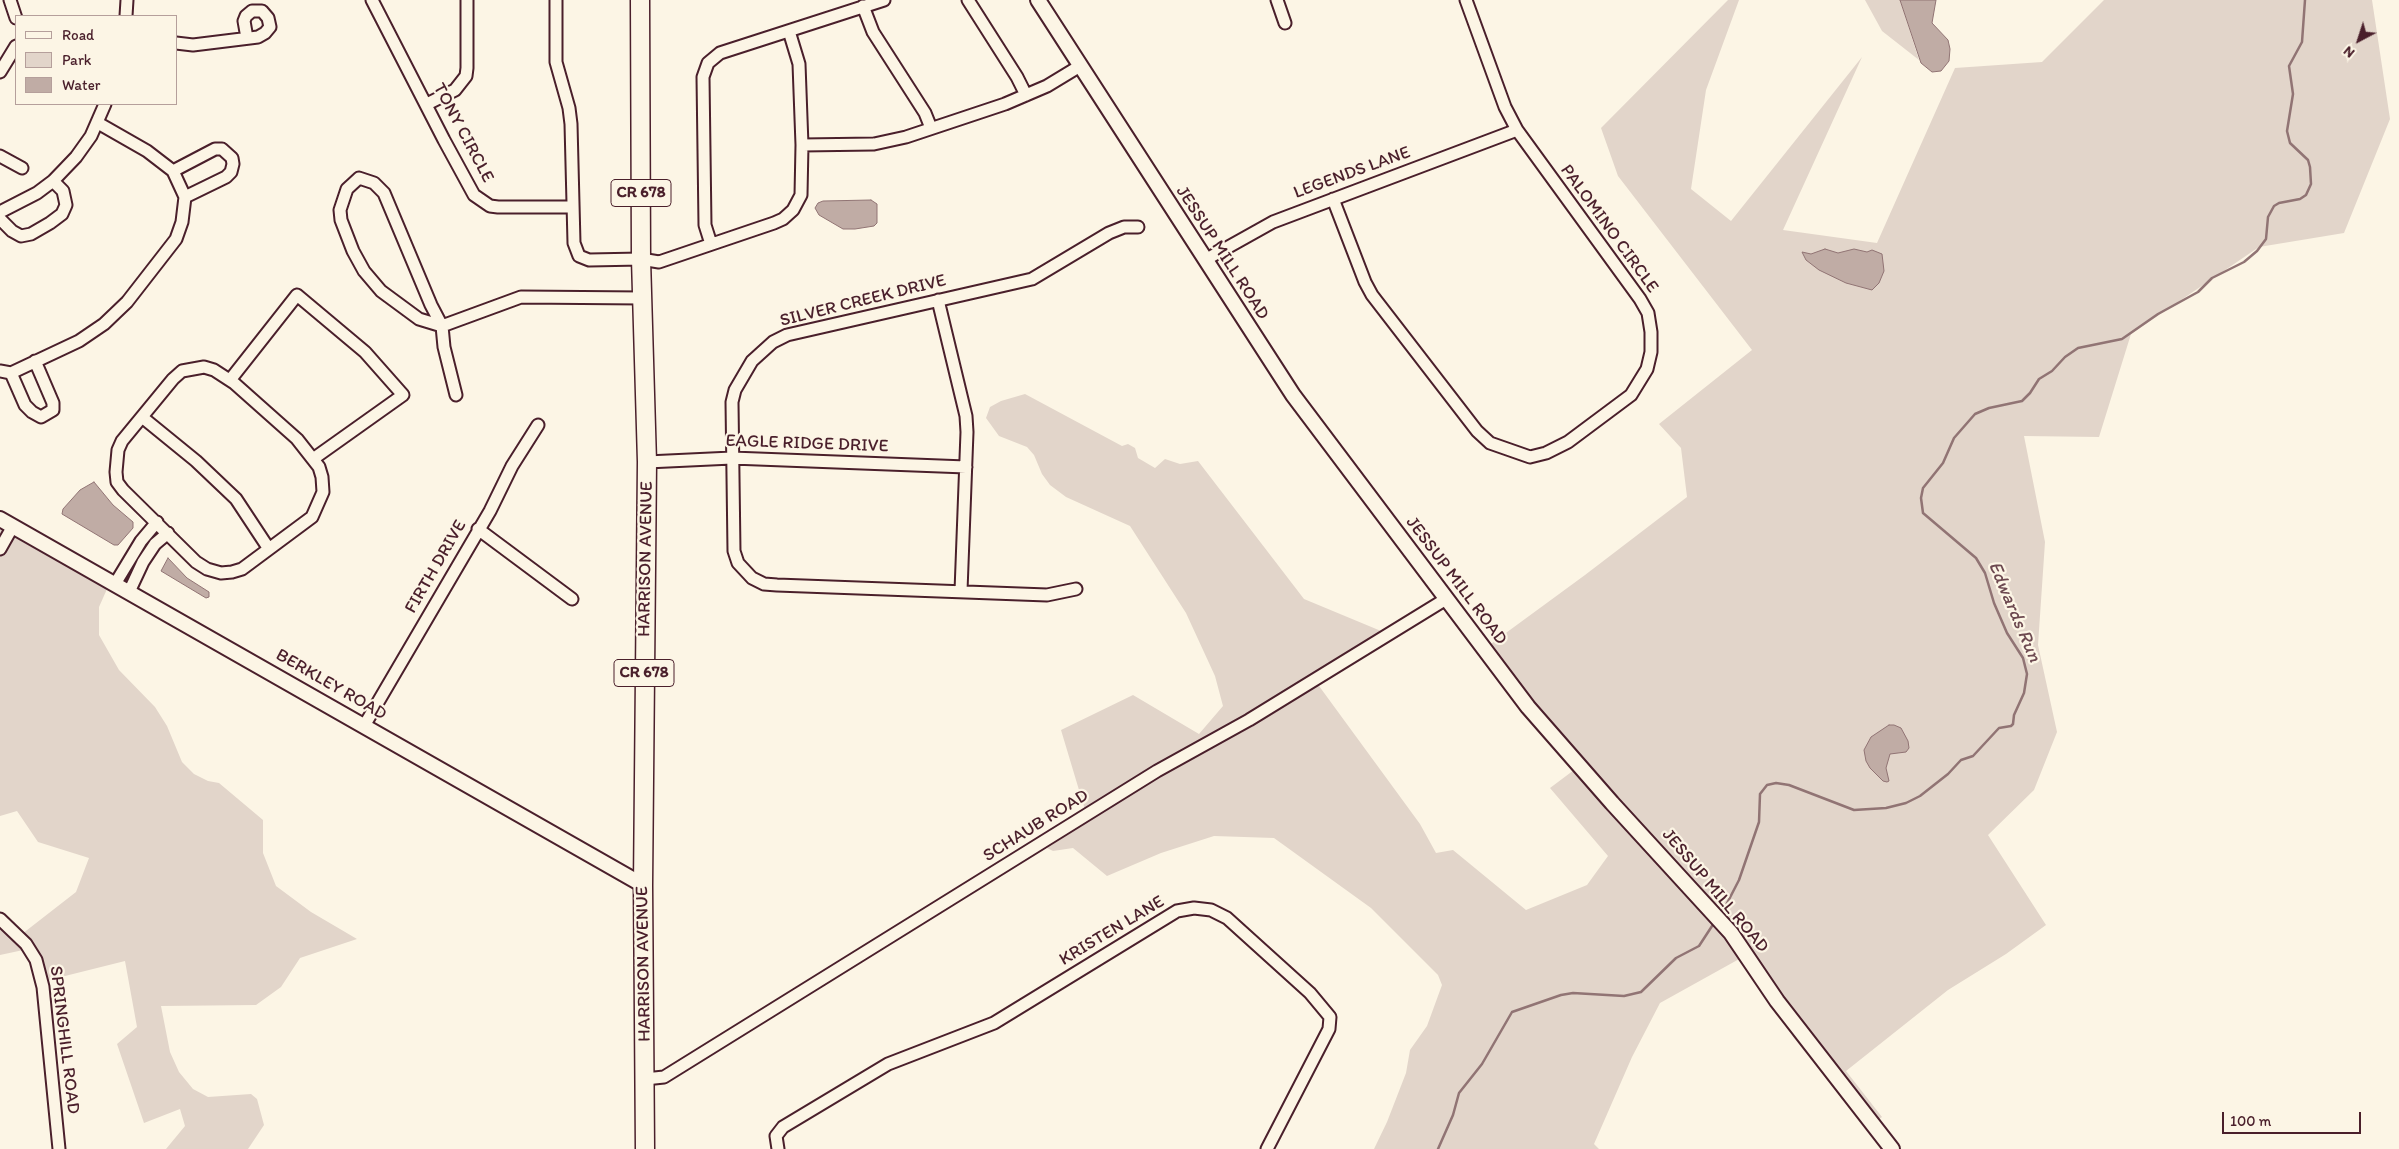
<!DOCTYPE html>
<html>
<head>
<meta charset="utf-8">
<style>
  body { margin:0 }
  #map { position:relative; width:2399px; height:1149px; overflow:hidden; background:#fcf5e5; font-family:Itim,sans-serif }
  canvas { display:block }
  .legend { position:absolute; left:15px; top:15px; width:162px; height:90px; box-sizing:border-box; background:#fcf5e5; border:1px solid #b59f9b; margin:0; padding:6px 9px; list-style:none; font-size:15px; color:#4a1f2b }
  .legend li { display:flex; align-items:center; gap:10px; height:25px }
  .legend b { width:25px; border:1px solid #b59f9b }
  .north { position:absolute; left:2334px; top:15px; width:50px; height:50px; -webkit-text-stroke:4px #fcf5e5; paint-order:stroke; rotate:220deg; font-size:14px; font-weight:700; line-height:20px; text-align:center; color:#4a1f2b }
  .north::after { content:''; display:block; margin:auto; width:18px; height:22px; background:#4a1f2b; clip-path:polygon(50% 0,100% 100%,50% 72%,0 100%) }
  .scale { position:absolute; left:2222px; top:1112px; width:139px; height:22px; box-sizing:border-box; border:2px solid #4a1f2b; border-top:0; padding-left:6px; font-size:15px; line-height:18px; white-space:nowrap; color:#4a1f2b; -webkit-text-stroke:4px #fcf5e5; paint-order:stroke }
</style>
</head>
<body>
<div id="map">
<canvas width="2399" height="1149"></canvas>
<ul class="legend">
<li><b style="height:6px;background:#fcf5e5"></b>Road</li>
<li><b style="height:14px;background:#e2d5ca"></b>Park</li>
<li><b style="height:14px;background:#c0aca5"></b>Water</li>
</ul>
<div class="north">N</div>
<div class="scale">100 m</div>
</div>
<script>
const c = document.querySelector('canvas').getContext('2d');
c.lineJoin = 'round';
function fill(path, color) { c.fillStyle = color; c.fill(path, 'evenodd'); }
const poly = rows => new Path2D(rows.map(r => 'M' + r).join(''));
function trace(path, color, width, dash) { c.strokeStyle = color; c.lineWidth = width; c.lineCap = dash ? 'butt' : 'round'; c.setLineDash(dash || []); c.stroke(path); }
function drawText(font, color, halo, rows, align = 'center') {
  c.font = font + ' Itim,sans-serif'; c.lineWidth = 4.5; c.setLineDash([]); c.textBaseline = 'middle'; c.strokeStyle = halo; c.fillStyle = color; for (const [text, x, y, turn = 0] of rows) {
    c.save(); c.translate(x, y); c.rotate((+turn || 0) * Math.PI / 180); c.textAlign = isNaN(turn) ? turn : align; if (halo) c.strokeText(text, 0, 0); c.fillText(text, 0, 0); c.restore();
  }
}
fill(poly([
  [1728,0,1739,0,1706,90,1691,189,1731,221,1862,57,1783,230,1877,243,1955,68,2042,62,2104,0,2372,0,2390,119,2344,233,2259,247,2131,334,2099,437,2024,436,2045,542,2038,645,2057,732,2034,790,1988,835,2046,925,2006,954,1948,990,1846,1071,1882,1117,1879,1119,1866,1104,1859,1110,1851,1110,1794,1038,1741,958,1660,1003,1632,1057,1594,1144,1599,1149,1374,1149,1387,1122,1406,1073,1410,1050,1427,1026,1442,985,1438,975,1371,908,1274,838,1214,836,1161,853,1107,876,1073,848,1053,851,1047,848,1091,820,1085,810,1061,730,1133,695,1199,734,1223,706,1215,676,1186,613,1130,526,1066,497,1050,485,1042,474,1034,455,1027,447,999,436,986,418,990,407,1001,401,1025,394,1122,446,1128,444,1135,448,1138,458,1155,468,1165,459,1180,464,1198,461,1304,599,1381,631,1311,675,1420,824,1436,853,1453,850,1526,910,1587,885,1608,856,1550,788,1574,770,1484,649,1585,575,1687,497,1681,448,1659,424,1752,350,1618,176,1601,128],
  [1865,0,1900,0,1919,60,1882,31],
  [0,529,107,589,99,607,99,635,119,670,155,707,167,726,182,762,194,774,208,781,219,783,263,820,263,853,276,886,311,912,357,939,300,958,281,987,256,1005,161,1006,170,1052,179,1072,193,1089,208,1097,251,1094,257,1099,264,1125,248,1149,166,1149,185,1126,180,1109,144,1123,117,1044,137,1027,125,961,45,981,28,949,0,955,0,927,22,934,76,892,89,858,38,842,17,811,0,816]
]), '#e2d5ca');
const water = poly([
  [1900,0,1936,0,1932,23,1948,40,1950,49,1949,61,1941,71,1932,72,1921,63,1900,0],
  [871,200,877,204,877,223,874,226,855,229,843,229,819,215,815,208,818,203,823,201,871,200],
  [1825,249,1838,253,1854,249,1867,252,1872,250,1882,254,1884,271,1879,283,1872,290,1846,283,1819,270,1806,260,1802,252,1811,254,1825,249],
  [94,482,113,505,133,522,133,528,118,545,114,545,62,514,63,509,80,490,94,482],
  [168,558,187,578,209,592,209,597,206,598,161,571,168,558],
  [1889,725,1894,725,1901,728,1908,741,1909,748,1906,752,1890,754,1886,768,1889,781,1887,782,1883,781,1870,768,1866,761,1864,750,1871,737,1889,725]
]);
fill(water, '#c0aca5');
trace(water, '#917474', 1);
trace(poly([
  [1721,915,1739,880,1759,822,1760,794,1767,785,1776,783,1789,785,1854,810,1886,808,1906,803,1920,796,1948,774,1961,760,1973,756,1999,728,2011,726,2013,724,2014,715,2024,693,2027,674,2023,658,2007,633,1994,603,1985,573,1976,558,1923,513,1921,498,1923,488,1943,463,1954,438,1975,414,1989,408,2022,401,2030,393,2039,379,2052,371,2065,357,2078,348,2122,339,2158,314,2198,292,2212,278,2244,262,2257,251,2266,239,2268,217,2274,206,2279,203,2300,199,2306,195,2311,184,2310,167,2308,160,2290,143,2287,131,2293,94,2289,66,2302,42,2305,0],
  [1438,1149,1453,1115,1459,1093,1482,1064,1512,1012,1561,995,1573,993,1624,996,1641,992,1676,958,1699,946,1714,923]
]), '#917474', 2.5);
const minor = poly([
  [10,0,16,18],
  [372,0,444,140,474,195,490,206,498,207,572,207],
  [556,0,556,62,569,108,571,124,574,243,579,256,589,260,641,259,659,262,774,223,783,219,793,210,801,195,802,145,799,64,789,31],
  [968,0,1017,77,1026,95],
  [1277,0,1285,23],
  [863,6,873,32,925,113,931,128],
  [126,16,127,0],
  [176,43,193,45,258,37,265,33,270,27,268,18,262,11,252,11,246,16,244,21,247,38],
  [0,72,16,46],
  [427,104,455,90,466,76,467,68,467,0],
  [802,145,874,144,906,137,1005,104,1047,86,1080,66],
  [0,156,22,168],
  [173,171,215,149,222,149,232,158,233,164,231,172,226,177,185,197],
  [359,178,374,183,384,193,431,305,442,326,419,319,381,291,364,271,353,251,341,220,340,210,347,189,359,178],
  [1333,199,1365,282,1372,295,1477,431,1490,443,1530,457,1546,453,1568,442,1631,395,1647,369,1651,352,1651,332,1648,313,1640,299,1517,130,1505,107,1466,0],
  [0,212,37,193,53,181,76,157,91,136,105,104],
  [0,219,12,231,21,236,31,234,50,223,62,214,66,205,63,191,53,181],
  [711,244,705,225,703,77,708,63,720,53,884,0],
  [1205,260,1273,222,1517,130],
  [938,300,966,416,967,432,961,591],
  [204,367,214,370,234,383,297,439,319,467,322,477,323,492,312,517,242,569,232,572,221,573,207,569,196,562,123,490,117,482,116,472,118,450,122,441,173,379,182,371,204,367],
  [0,371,11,373,79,341,104,324,127,302,176,239,182,222,185,197,173,171,147,151,98,123],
  [11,373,25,405,32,412,41,417,53,410,53,403,35,361],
  [230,380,297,295,365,352,403,395,313,459],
  [456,395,444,347,442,326,521,297,643,298],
  [142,417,196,461,236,499,269,549],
  [647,462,732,458,966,467],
  [478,529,572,599],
  [0,549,13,526],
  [115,584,141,541,157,522],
  [1076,589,1047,595,777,585,764,584,752,578,738,563,734,551,732,402,735,390,752,361,773,342,787,335,1032,279,1109,233,1124,227,1138,227],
  [129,592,143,562,155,544,168,533],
  [364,726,490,511,512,466,538,425],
  [0,919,26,944,36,960,43,987,59,1149],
  [645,1079,664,1077,1157,771,1249,720,1446,599],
  [778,1149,776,1136,783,1127,888,1064,994,1023,1177,911,1194,908,1211,910,1227,918,1310,993,1330,1017,1329,1029,1267,1149]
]);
const tertiary = poly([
  [1038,0,1293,395,1528,707,1612,803,1731,933,1777,1001,1892,1149],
  [0,519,643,885]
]);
const primary = poly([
  [640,0,641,259,647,462,643,885,645,1149]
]);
trace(minor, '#4a1f2b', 15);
trace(tertiary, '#4a1f2b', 18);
trace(primary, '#4a1f2b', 21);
trace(minor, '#fcf5e5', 11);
trace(tertiary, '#fcf5e5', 14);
trace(primary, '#fcf5e5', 18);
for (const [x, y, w] of [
  [641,193,60],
  [644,673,60]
]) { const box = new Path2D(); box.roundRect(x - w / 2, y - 13.5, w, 27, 4); c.fillStyle = '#fcf5e5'; c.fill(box); trace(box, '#4a1f2b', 1); }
drawText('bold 16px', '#4a1f2b', null, [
  ["CR 678",641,193],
  ["CR 678",644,673]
]);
drawText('18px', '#4a1f2b', '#fcf5e5', [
  ["TONY CIRCLE",463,133,62],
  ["LEGENDS LANE",1352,173,-20],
  ["PALOMINO CIRCLE",1609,229,54],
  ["JESSUP MILL ROAD",1222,253,57],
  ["SILVER CREEK DRIVE",863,301,-14],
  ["EAGLE RIDGE DRIVE",807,444,2],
  ["HARRISON AVENUE",646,559,-89],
  ["FIRTH DRIVE",436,567,-60],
  ["JESSUP MILL ROAD",1456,581,53],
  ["BERKLEY ROAD",331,685,30],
  ["SCHAUB ROAD",1036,826,-32],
  ["JESSUP MILL ROAD",1715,891,50],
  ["KRISTEN LANE",1112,931,-31],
  ["HARRISON AVENUE",644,964,-91],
  ["SPRINGHILL ROAD",64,1040,83]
]);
drawText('italic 19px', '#6d4950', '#fcf5e5', [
  ["Edwards Run",2014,612,67]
]);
</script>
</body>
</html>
